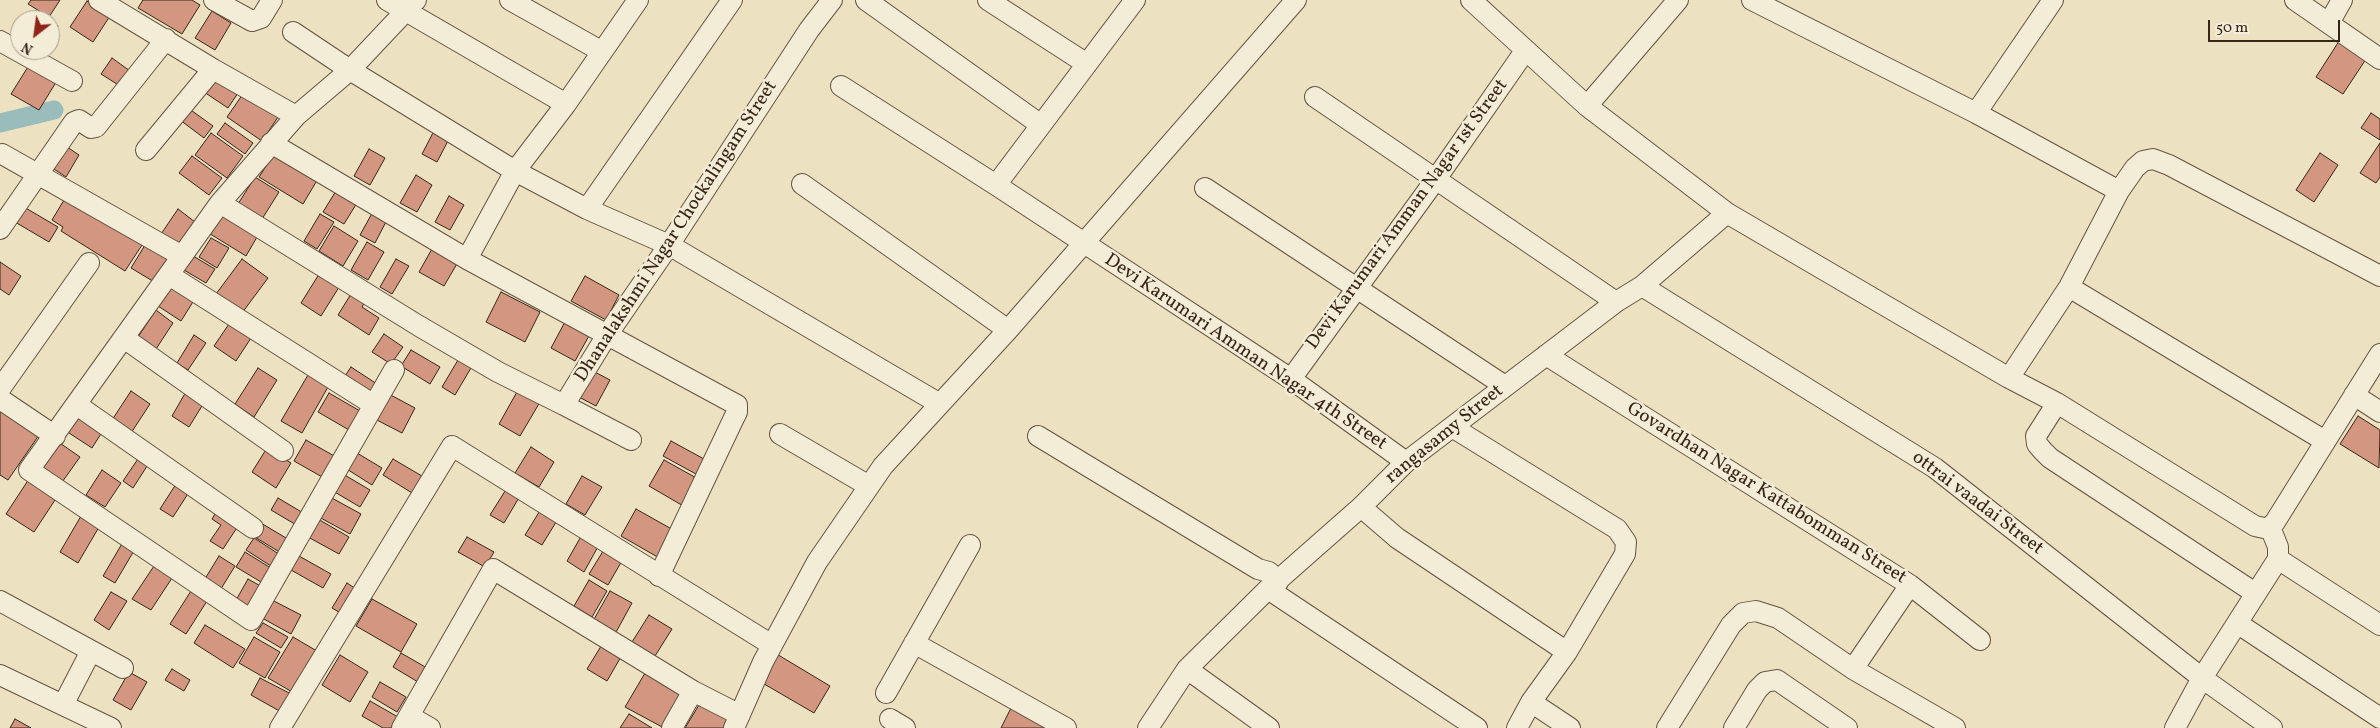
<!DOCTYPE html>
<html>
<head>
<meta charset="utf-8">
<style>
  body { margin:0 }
  #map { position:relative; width:2380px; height:728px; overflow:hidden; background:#ece2c1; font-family:Vollkorn,serif }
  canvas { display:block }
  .north { position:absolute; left:10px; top:10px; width:50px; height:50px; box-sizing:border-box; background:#f3ecd7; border:1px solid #a89d8a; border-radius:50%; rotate:210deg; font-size:14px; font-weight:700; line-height:20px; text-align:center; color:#372617 }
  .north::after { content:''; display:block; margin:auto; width:18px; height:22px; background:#8f2418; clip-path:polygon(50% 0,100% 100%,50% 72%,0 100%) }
  .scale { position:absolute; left:2208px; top:20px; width:132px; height:22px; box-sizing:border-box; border:2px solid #372617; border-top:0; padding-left:6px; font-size:15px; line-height:18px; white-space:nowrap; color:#372617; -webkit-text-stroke:4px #f3ecd7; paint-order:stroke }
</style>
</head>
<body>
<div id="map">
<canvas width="2380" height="728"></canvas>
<div class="north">N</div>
<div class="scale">50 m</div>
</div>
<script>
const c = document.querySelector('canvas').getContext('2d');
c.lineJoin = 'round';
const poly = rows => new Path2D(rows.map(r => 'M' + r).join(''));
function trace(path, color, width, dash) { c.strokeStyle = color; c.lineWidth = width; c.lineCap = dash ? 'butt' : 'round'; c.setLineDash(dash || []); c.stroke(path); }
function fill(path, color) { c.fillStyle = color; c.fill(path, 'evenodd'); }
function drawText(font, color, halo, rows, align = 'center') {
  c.font = font + ' Vollkorn,serif'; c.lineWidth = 5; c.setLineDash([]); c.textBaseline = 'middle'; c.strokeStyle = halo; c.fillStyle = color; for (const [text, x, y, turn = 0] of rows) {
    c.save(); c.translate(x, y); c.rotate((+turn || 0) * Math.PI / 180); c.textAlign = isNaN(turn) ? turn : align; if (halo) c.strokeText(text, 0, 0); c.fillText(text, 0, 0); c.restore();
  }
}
trace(poly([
  [0,123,54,110]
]), '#9abcba', 19);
const building = poly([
  [31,0,60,0,49,17,28,4,31,0],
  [143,0,192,0,200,5,182,34,138,8,143,0],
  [87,1,110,16,93,42,70,27,87,1],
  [212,11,231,23,215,50,195,38,212,11],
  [50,21,58,26,50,39,50,21],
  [2343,35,2370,53,2343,94,2316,77,2343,35],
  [112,58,130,71,120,86,101,74,112,58],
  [31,62,58,79,39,110,11,94,31,62],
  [213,72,240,90,228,108,201,90,213,72],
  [245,91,280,114,262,141,227,117,245,91],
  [188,108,213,126,204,138,180,120,188,108],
  [2371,113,2380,119,2380,140,2361,128,2371,113],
  [225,123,253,143,245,154,217,134,225,123],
  [435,129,450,137,437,162,422,154,435,129],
  [211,133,243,156,227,178,195,155,211,133],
  [2380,143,2380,177,2376,183,2360,173,2380,143],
  [67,147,79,155,66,177,54,169,67,147],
  [369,149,385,158,370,185,354,176,369,149],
  [276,151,319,177,303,204,259,177,276,151],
  [2320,153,2338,165,2314,202,2296,190,2320,153],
  [192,156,222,178,209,195,179,173,192,156],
  [416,175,432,185,417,212,400,203,416,175],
  [255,177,279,192,262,219,238,204,255,177],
  [339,186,360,198,344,224,323,212,339,186],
  [67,195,144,242,125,271,61,231,63,227,52,220,67,195],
  [449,196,464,205,450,230,435,222,449,196],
  [24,207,58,227,49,242,15,222,24,207],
  [375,208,389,216,375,243,360,235,375,208],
  [178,209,195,222,176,249,159,237,178,209],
  [218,213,257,237,246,256,207,232,218,213],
  [320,214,334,222,317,249,304,241,320,214],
  [334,226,358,241,343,266,319,251,334,226],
  [211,238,229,248,217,268,199,257,211,238],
  [367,242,384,252,368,280,351,270,367,242],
  [145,245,170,261,156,283,131,268,145,245],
  [433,247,458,262,444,286,419,272,433,247],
  [193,256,215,269,206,283,184,270,193,256],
  [242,259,268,278,242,313,216,294,242,259],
  [396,259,409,266,392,294,380,287,396,259],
  [0,262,21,276,9,295,0,289,0,262],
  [321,271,341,284,321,316,301,303,321,271],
  [585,276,619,295,606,320,571,301,585,276],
  [174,282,196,297,181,321,158,306,174,282],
  [354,289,367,298,362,307,379,318,369,335,338,315,354,289],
  [501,292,540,312,525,342,486,322,501,292],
  [156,310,173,323,156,349,138,337,156,310],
  [566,320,590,334,575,361,551,348,566,320],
  [231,321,253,335,236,361,214,346,231,321],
  [384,334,403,347,391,364,372,352,384,334],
  [194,335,206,343,188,370,177,363,194,335],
  [411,350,440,367,430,384,401,366,411,350],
  [458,360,471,368,455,395,442,387,458,360],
  [351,367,377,384,369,396,343,379,351,367],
  [258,368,277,380,254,417,235,404,258,368],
  [593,371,610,380,596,406,579,397,593,371],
  [308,375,328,387,302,433,281,421,308,375],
  [187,390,205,401,189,427,172,416,187,390],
  [518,390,540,402,520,436,499,424,518,390],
  [131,391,150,404,131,433,112,420,131,391],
  [329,393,360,411,349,430,318,412,329,393],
  [387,393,415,408,402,433,373,418,387,393],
  [0,408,39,435,8,480,0,475,0,408],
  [78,412,104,429,92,448,66,431,78,412],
  [2358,416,2380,430,2379,468,2340,444,2358,416],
  [306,440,336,457,324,478,294,461,306,440],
  [57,441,80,457,60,485,38,469,57,441],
  [671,441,704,459,696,474,663,456,671,441],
  [531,447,554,462,539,487,515,473,531,447],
  [267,448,291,463,276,488,252,472,267,448],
  [352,450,382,468,372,485,342,466,352,450],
  [140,456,149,463,133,488,123,481,140,456],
  [393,459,427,479,417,496,383,475,393,459],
  [664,460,700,480,685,507,649,486,664,460],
  [102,470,121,483,105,507,86,495,102,470],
  [343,474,370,490,360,507,333,491,343,474],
  [582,476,602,487,585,515,566,504,582,476],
  [29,479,57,497,34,532,6,514,29,479],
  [178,481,191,489,173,517,160,509,178,481],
  [507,488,520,496,504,523,490,515,507,488],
  [330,497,361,514,350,534,319,517,330,497],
  [278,498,305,514,298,526,271,510,278,498],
  [218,509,240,523,223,549,210,541,221,525,212,519,218,509],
  [541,509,558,519,542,545,525,535,541,509],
  [636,509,677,532,661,559,621,536,636,509],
  [81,516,99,527,78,563,60,552,81,516],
  [318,519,349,537,339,554,308,537,318,519],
  [261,523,291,541,283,554,253,536,261,523],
  [583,533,600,543,584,572,567,561,583,533],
  [467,537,494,552,485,567,458,552,467,537],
  [254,538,282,556,274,568,246,550,254,538],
  [123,542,135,549,115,583,103,576,123,542],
  [605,548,623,559,608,585,589,574,605,548],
  [245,552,274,570,266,585,236,567,245,552],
  [219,556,235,566,219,592,203,582,219,556],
  [299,556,331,574,323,588,291,570,299,556],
  [154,566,172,578,151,610,132,599,154,566],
  [248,579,264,588,251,611,235,602,248,579],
  [589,580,607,591,592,617,574,606,589,580],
  [347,583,359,591,344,615,332,608,347,583],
  [191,591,207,601,186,634,170,624,191,591],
  [610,591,632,603,615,634,593,621,610,591],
  [111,592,127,601,109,630,94,620,111,592],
  [372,599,417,624,401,652,356,626,372,599],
  [272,600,301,615,291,634,262,618,272,600],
  [649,615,672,629,655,656,632,642,649,615],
  [263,623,288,637,281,648,256,633,263,623],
  [205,625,245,649,233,668,194,643,205,625],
  [254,637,280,652,265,678,239,663,254,637],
  [293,637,322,654,294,693,268,678,293,637],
  [603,643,622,655,607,681,587,669,603,643],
  [401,653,427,668,418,682,393,667,401,653],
  [775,653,830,686,814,713,759,681,775,653],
  [340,655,368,672,350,702,322,685,340,655],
  [648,668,686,690,664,728,625,707,648,668],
  [172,669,190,680,184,691,165,680,172,669],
  [129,672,147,682,131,710,113,700,129,672],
  [260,678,293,695,283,713,251,695,260,678],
  [380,682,406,697,397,712,372,697,380,682],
  [702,700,731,718,725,728,685,728,702,700],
  [370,701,398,717,391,728,383,728,362,716,370,701],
  [1013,704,1058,728,1001,728,1013,704],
  [629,714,652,728,620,728,629,714],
  [15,719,31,728,10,728,15,719]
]);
fill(building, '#d39781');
trace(building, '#372617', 1);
const minor = poly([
  [99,0,213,69,296,116],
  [214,0,252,21,261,18,272,0],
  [387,0,566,104],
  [510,0,601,51],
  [866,0,1041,125],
  [988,0,1087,64],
  [1471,0,1587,106,1727,213,2009,378,2057,403,2255,526,2264,528,2270,527,2275,522,2380,354],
  [1752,0,1976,113,2119,191],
  [2295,0,2380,59],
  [2329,23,2342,0],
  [293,32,350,70,515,171,587,209,669,245,940,404],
  [0,41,72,81],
  [841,86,996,185,1291,379,1406,462],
  [1315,97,1616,302],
  [1587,106,1678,0],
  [1976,113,2053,0],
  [271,143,467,259,737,405,737,412,733,420,659,576],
  [146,150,213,69],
  [2,154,182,256],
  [802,184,1008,330],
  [996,185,1135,0],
  [1205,188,1505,386],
  [220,203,419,326,498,372,564,405,607,335,669,245,809,30,832,0],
  [587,209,732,0],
  [0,229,74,122,79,120,91,128,96,127,166,39],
  [467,259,515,171,566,104,638,0],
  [169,275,374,405],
  [1642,286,1935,468,2202,678,2272,728],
  [2069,287,2325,441],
  [124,338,283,451],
  [1546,355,1910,585,1980,640],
  [394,370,251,620,29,470,220,203,296,116,350,70,416,0],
  [2009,378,2069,287,2119,191,2135,168,2143,161,2153,159,2169,165,2380,276],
  [1291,379,1436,179,1525,51],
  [0,389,89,263],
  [2354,395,2380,412],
  [0,399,55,436],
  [2057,403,2036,436,2037,444,2043,451,2050,458,2255,593],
  [77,405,253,528],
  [564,405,631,440],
  [1452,427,1617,529,1626,542,1625,554,1567,652,1531,702,1517,728],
  [780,434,869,486],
  [1038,436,1258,569,1269,572,1278,582],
  [1361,507,1397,538,1567,652],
  [2278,559,2380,625],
  [1268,589,1477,728],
  [0,601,123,668],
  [2237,623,2380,718],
  [914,643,1066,728],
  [1187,669,1269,728],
  [1853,669,1910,585],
  [0,675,111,728],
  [886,693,970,545],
  [1531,702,1570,728],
  [63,705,91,651],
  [409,716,430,728],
  [890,719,905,728],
  [280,728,452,446,772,645],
  [402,728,493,569,693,691,740,715],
  [672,728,693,691],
  [734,728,763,662,817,562,883,466,1008,330,1296,0],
  [1148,728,1187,669,1268,589,1361,507,1406,462,1616,302,1642,286,1727,213],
  [1667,728,1731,625,1743,613,1756,611,1778,618,1853,669,1955,728],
  [1734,728,1757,690,1765,682,1777,680,1847,728],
  [2175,728,2202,678,2278,559,2278,547,2270,527]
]);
trace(minor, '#645542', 22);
trace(minor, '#f3ecd7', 20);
drawText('19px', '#372617', '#f3ecd7', [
  ["Devi Karumari Amman Nagar 1st Street",1408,215,-54],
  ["Dhanalakshmi Nagar Chockalingam Street",677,232,-57],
  ["Devi Karumari Amman Nagar 4th Street",1245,353,34],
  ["rangasamy Street",1445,435,-39],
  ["Govardhan Nagar Kattabomman Street",1766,494,32],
  ["ottrai vaadai Street",1977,504,37]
]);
</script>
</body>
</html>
